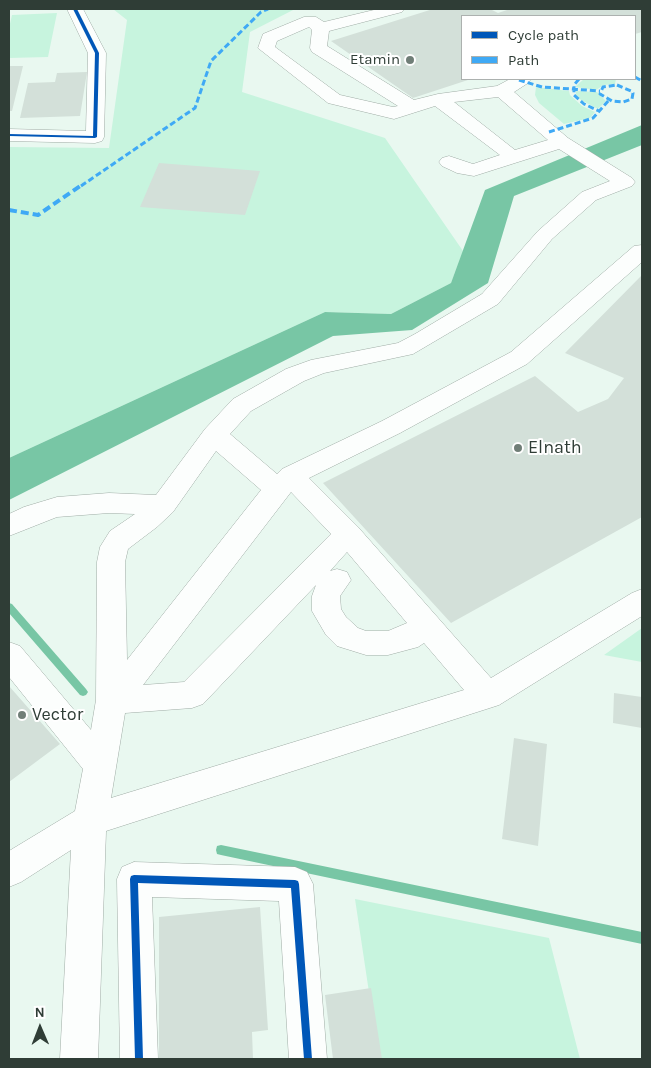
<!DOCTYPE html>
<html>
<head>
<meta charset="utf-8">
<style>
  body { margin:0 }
  #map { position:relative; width:651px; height:1068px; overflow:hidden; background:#e9f8f0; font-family:Karla,sans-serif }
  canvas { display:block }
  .frame { position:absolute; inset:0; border:10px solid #2f3d36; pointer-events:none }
  .legend { position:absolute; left:461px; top:15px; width:175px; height:65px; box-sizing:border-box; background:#fff; border:1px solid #acb1af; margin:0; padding:6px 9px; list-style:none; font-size:15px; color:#2f3d36 }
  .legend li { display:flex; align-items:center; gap:10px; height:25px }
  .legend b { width:25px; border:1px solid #acb1af }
  .north { position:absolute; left:15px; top:1003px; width:50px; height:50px; -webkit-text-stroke:4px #fff; paint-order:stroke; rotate:359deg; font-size:14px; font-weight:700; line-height:20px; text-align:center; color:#2f3d36 }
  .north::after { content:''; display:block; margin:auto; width:18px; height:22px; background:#2f3d36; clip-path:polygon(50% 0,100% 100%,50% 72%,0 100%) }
</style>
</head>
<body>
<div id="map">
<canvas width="651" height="1068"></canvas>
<div class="frame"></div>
<ul class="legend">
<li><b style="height:6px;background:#0057b8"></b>Cycle path</li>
<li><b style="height:6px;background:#3fa9f5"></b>Path</li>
</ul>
<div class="north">N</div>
</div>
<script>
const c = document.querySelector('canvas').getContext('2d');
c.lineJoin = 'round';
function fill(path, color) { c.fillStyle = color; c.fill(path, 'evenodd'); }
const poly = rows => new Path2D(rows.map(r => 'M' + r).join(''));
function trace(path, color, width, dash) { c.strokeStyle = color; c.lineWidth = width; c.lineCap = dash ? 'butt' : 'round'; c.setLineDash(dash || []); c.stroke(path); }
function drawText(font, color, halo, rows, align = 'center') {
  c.font = font + ' Karla,sans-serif'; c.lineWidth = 4; c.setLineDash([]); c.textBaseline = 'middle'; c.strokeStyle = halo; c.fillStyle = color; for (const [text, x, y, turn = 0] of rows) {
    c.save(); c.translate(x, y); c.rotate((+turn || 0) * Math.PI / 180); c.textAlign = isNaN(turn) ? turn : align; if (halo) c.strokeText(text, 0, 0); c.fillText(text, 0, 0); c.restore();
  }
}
fill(poly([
  [113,9,295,9,250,32,242,92,385,138,463,251,451,283,391,314,325,312,9,458,9,147,109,148,127,20],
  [57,13,48,57,9,58,9,28,12,15],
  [584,79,616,79,615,84,604,85,596,90,575,87],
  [536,87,569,91,570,95,582,106,595,112,590,118,564,124,539,103,535,95],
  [576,91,597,92,606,101,598,109,581,100,576,95],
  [642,628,642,662,604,655],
  [355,899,549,938,580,1059,379,1059]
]), '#c7f4de');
fill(poly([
  [642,125,642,145,514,196,488,283,412,330,333,336,9,500,9,458,325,312,391,314,451,283,485,190]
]), '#78c6a5');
fill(poly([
  [9,603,12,604,86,689,88,692,86,695,83,696,80,695,9,613,9,603],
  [221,845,642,932,642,944,221,855,217,854,216,850,217,846,221,845]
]), '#78c6a5');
fill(poly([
  [433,9,490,9,498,13,510,9,642,9,642,32,635,34,635,16,462,16,462,79,471,79,413,98,331,41],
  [9,66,23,66,12,111,9,111],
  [87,72,80,116,20,118,28,83,55,82,57,73],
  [159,163,260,171,245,215,140,207],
  [642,275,642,517,451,623,323,483,535,376,578,412,608,399,624,378,565,353],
  [9,686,60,744,9,782],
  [614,693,642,697,642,728,613,723],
  [514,738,547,744,538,846,502,839],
  [260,907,268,1030,252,1032,253,1059,159,1059,159,917],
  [371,988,382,1059,333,1059,325,995]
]), '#d3e0d9');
const minor = poly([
  [67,9,83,9,106,53,104,137,102,141,95,143,9,141,9,129,86,131,88,53,67,9],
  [378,9,404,9,402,12,329,31,327,46,414,100,438,94,497,86,510,79,531,79,528,83,514,92,568,138,632,178,635,182,632,186,596,200,552,239,498,304,413,354,324,373,304,381,251,411,230,434,277,474,282,469,382,421,511,352,634,246,642,245,642,262,527,364,400,433,309,478,358,527,491,678,632,593,642,589,642,616,499,705,106,831,98,1059,60,1059,71,850,21,882,9,887,9,851,75,811,83,769,9,677,9,642,20,646,91,730,96,700,97,562,100,547,110,531,135,514,109,513,57,517,9,536,9,514,24,507,57,497,109,493,156,495,205,429,233,399,286,369,311,360,398,343,415,334,482,294,538,231,582,192,610,181,559,149,474,176,457,173,442,166,439,162,442,158,449,156,473,164,500,155,435,106,394,119,328,103,258,48,263,34,304,17,316,17,324,22,378,9],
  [309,27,312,30,310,48,312,52,398,106,393,107,340,95,275,47,277,41,309,27],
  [498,97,548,140,515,150,454,102,498,97],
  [216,451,261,490,127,660,125,562,128,549,157,527,173,512,216,451],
  [291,492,331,534,184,682,143,685,291,492],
  [347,552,407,623,388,631,366,631,358,628,346,617,341,609,340,596,351,580,347,572,337,569,330,571,347,552],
  [316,585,312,596,312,611,326,635,337,646,366,655,388,655,418,647,424,643,464,690,111,798,125,713,192,708,203,704,316,585],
  [134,862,295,867,307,872,313,884,327,1059,289,1059,279,901,152,897,158,1059,120,1059,117,879,122,867,134,862]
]);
trace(minor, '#9faca5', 1);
fill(minor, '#fcfefd');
trace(poly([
  [635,77,642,81],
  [579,79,574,85,574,95,584,104,599,111],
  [519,80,542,87,600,91],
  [617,85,631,91,633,93,632,99,623,102,612,101,600,94,603,87,617,85],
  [549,132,593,118,609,100],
  [81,186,195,108,211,61,261,12,268,9]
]), '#3fa9f5', 3, [6, 3]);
trace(poly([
  [9,210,38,215,83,184]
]), '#3fa9f5', 4, [8, 4]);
fill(poly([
  [73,9,77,9,99,53,97,137,95,138,9,136,9,134,93,136,95,53,73,9],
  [134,875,295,880,298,881,299,884,312,1059,304,1059,291,888,138,883,143,1059,135,1059,130,879,131,876,134,875]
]), '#0057b8');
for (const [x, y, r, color] of [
  [410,60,5,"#707e77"],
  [518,448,5,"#707e77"],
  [22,715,5,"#707e77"]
]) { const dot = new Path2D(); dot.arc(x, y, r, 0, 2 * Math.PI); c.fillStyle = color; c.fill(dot); trace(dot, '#fff', 2); }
drawText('15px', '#2f3d36', '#fff', [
  ["Etamin",400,60]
], 'right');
drawText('18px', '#2f3d36', '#fff', [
  ["Elnath",528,448],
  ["Vector",32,715]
], 'left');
</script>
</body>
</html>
